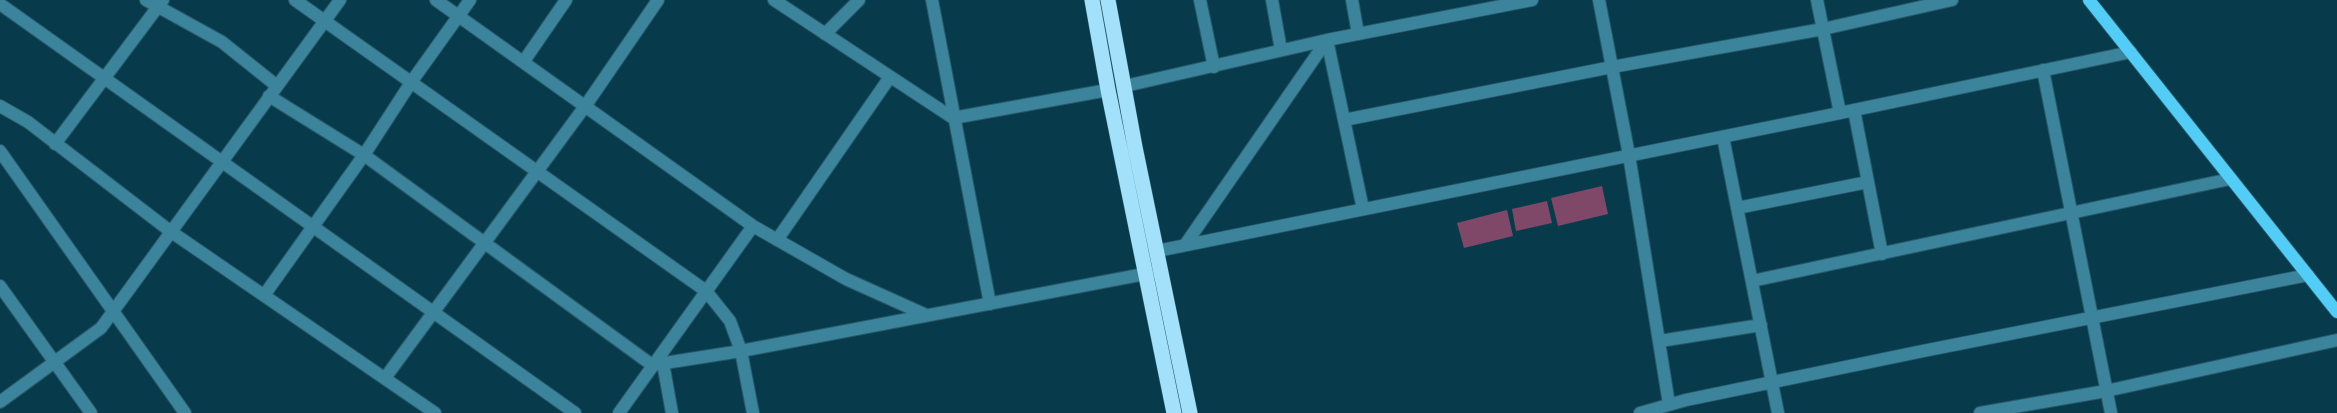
<!DOCTYPE html>
<html>
<head>
<meta charset="utf-8">
<style>
  body { margin:0 }
  canvas { display:block; background:#073b4b }
</style>
</head>
<body>
<canvas width="2337" height="413"></canvas>
<script>
const c = document.querySelector('canvas').getContext('2d');
c.lineJoin = 'round';
function fill(path, color) { c.fillStyle = color; c.fill(path, 'evenodd'); }
const poly = rows => new Path2D(rows.map(r => 'M' + r).join(''));
function trace(path, color, width, dash) { c.strokeStyle = color; c.lineWidth = width; c.lineCap = dash ? 'butt' : 'round'; c.setLineDash(dash || []); c.stroke(path); }
fill(poly([
  [1602,186,1608,214,1558,226,1551,198],
  [1547,201,1552,223,1516,231,1512,209],
  [1507,210,1513,236,1464,248,1457,223]
]), '#7f4768');
const minor = poly([
  [146,0,222,42,277,86],
  [295,0,706,291,730,321,741,351,753,413],
  [436,0,753,226,846,279,926,315],
  [774,0,953,118,1108,90],
  [932,0,990,304],
  [1200,0,1214,67],
  [1272,0,1281,50],
  [1352,0,1358,34],
  [1599,0,1629,155,1669,404],
  [1817,0,1840,113],
  [0,4,575,413],
  [825,34,859,0],
  [1327,40,1363,209],
  [524,61,566,0],
  [2043,70,2111,413],
  [1125,86,1327,40,1532,0],
  [269,96,364,155,652,365,741,351,1155,272],
  [0,106,28,122,170,231,435,413],
  [1854,110,1882,254],
  [1344,120,1612,67,1823,29,1952,0],
  [1723,137,1778,413],
  [55,144,163,0],
  [0,151,185,413],
  [1737,208,1868,182],
  [777,240,890,77],
  [1185,245,1327,40],
  [1157,251,1840,113,2131,52],
  [1752,281,2230,179],
  [0,286,91,413],
  [265,294,364,155,412,81,470,0],
  [1660,341,1761,325],
  [663,363,672,413],
  [385,378,586,105,658,0],
  [0,402,101,328,340,0],
  [619,413,753,226],
  [1640,413,1686,400,1923,351,2308,275],
  [1980,413,2106,391,2337,340]
]);
const major = poly([
  [2089,0,2337,312]
]);
const highway = poly([
  [1092,0,1108,90,1174,413],
  [1108,0,1135,147,1190,413]
]);
trace(minor, '#275969', 14);
trace(major, '#275969', 14);
trace(highway, '#275969', 16);
trace(minor, '#3c839c', 12);
trace(major, '#53ccf6', 12);
trace(highway, '#a3e1fa', 15);
</script>
</body>
</html>
